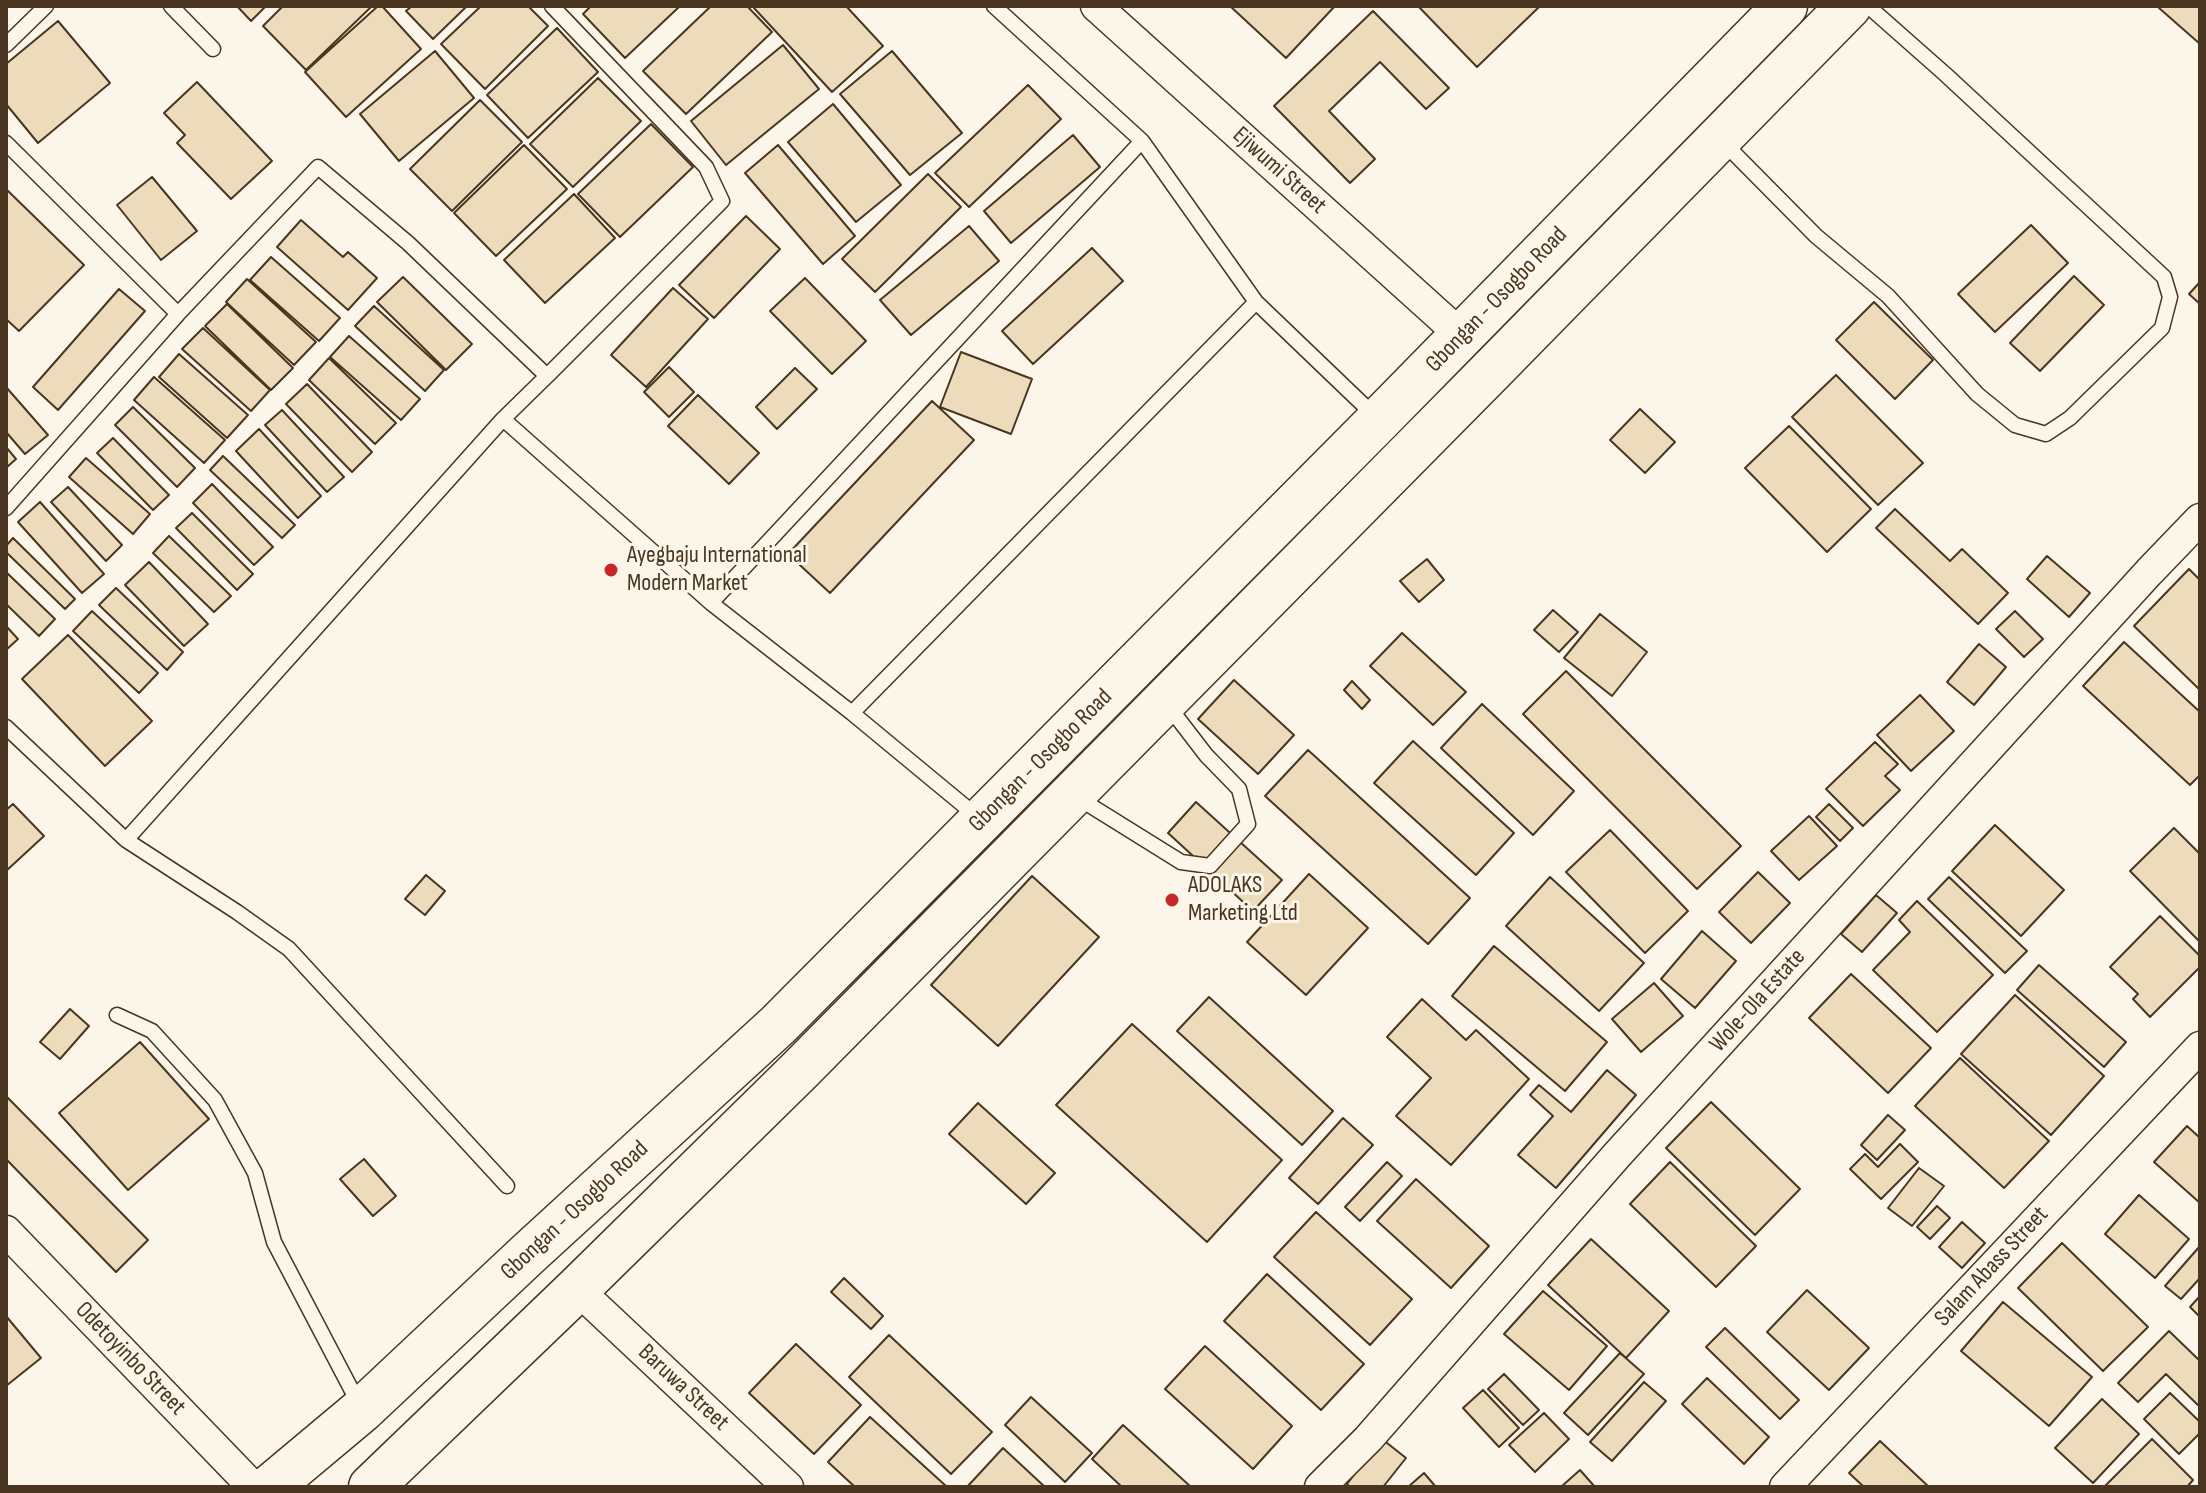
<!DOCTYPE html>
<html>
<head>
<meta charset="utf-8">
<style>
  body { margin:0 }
  #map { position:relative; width:2206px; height:1493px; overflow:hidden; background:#fbf6e9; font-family:"Sofia Sans Condensed",sans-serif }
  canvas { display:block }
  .frame { position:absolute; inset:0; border:8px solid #4a3520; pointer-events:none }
</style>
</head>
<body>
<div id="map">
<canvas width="2206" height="1493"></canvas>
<div class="frame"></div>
</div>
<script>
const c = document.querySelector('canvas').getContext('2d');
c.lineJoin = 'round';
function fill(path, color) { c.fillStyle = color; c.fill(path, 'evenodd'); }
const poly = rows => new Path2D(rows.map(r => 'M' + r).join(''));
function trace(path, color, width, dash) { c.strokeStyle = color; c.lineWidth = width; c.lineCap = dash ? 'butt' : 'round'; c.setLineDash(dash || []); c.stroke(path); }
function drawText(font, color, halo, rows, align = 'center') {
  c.font = font + ' "Sofia Sans Condensed",sans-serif'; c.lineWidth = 6; c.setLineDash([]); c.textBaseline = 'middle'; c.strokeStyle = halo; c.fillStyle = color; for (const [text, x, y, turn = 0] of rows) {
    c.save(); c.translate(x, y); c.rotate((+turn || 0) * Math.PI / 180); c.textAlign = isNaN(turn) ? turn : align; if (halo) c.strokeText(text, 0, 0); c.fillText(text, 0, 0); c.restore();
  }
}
const building = poly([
  [237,6,266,6,251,21,237,6],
  [283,6,372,6,306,70,263,26,283,6],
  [378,6,382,6,421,49,346,117,305,72,378,6],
  [412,6,467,6,433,39,406,11,412,6],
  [481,6,528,6,548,26,485,89,441,44,481,6],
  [591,6,680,6,625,58,583,14,591,6],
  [711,6,747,6,772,32,686,114,643,71,711,6],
  [757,6,846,6,883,46,832,92,754,8,757,6],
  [1230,6,1335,6,1286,58,1230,6],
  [1418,6,1540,6,1477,67,1418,6],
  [2161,6,2200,6,2200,44,2159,8,2161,6],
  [1373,11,1449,88,1426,109,1380,62,1329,111,1375,159,1350,183,1274,106,1373,11],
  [58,21,110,83,38,143,6,104,6,64,58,21],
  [557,28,598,72,528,138,487,95,557,28],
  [783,45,819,89,726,165,691,121,783,45],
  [435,51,474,98,399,161,360,114,435,51],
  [892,51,962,133,910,175,840,94,892,51],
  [598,78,641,121,573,187,530,144,598,78],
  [197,82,272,161,231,199,177,143,185,135,164,113,197,82],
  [1028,85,1061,119,969,207,935,173,1028,85],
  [480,100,522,142,452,211,410,169,480,100],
  [833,104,901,185,856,222,788,142,833,104],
  [651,124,693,167,620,237,578,194,651,124],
  [1073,135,1100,167,1011,243,984,211,1073,135],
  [524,145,567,189,496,256,454,213,524,145],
  [778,145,855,236,823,264,745,173,778,145],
  [928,174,961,207,875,292,842,259,928,174],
  [152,177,197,231,161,260,117,205,152,177],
  [6,189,84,265,19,331,6,319,6,189],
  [574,194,615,238,545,303,504,260,574,194],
  [746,216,780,249,714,318,679,285,746,216],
  [301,220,343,257,348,252,377,278,348,310,277,247,301,220],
  [2031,225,2068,263,1995,332,1958,294,2031,225],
  [969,226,999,261,911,335,880,300,969,226],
  [1092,248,1123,281,1033,364,1002,331,1092,248],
  [271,257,340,318,319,341,250,280,271,257],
  [2074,276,2104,305,2040,371,2010,343,2074,276],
  [403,277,472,344,446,370,377,302,403,277],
  [805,278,866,341,832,374,770,311,805,278],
  [247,279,316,342,294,365,226,302,247,279],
  [2200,282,2200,304,2189,294,2200,282],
  [673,288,708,319,646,387,611,355,673,288],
  [119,289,145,311,58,410,33,387,119,289],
  [1874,302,1933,360,1895,399,1836,340,1874,302],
  [227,304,293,368,271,390,205,326,227,304],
  [374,306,444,370,425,391,355,326,374,306],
  [203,328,270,390,251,411,182,349,203,328],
  [349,336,420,399,401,420,330,357,349,336],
  [961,352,1032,379,1011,434,940,407,961,352],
  [179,354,248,415,227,438,159,377,179,354],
  [329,358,396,423,375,444,309,380,329,358],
  [669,367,694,392,669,417,644,392,669,367],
  [795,368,817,389,777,429,756,407,795,368],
  [1836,375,1923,463,1878,505,1792,417,1836,375],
  [154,377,225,440,204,463,134,400,154,377],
  [307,384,372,452,352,472,286,404,307,384],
  [6,387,48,435,25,454,6,432,6,387],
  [698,395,759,453,729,484,668,426,698,395],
  [932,401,974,440,830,593,788,554,932,401],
  [133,407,195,468,177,487,115,425,133,407],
  [1640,409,1675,442,1645,473,1610,440,1640,409],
  [282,410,344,477,327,492,265,425,282,410],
  [1789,426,1871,509,1827,552,1745,468,1789,426],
  [259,429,321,496,298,518,236,451,259,429],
  [113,438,169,495,153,510,97,453,113,438],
  [6,447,16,459,6,468,6,447],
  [223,456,295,525,282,538,210,470,223,456],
  [86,458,150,514,133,534,69,477,86,458],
  [212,484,273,547,254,565,193,503,212,484],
  [68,487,122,545,106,561,51,502,68,487],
  [40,502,104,574,82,593,18,522,40,502],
  [1895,509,1950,561,1962,549,2008,593,1978,624,1876,528,1895,509],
  [192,513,253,574,237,590,176,528,192,513],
  [169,536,231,596,214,612,153,553,169,536],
  [13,538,75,599,65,609,6,552,6,546,13,538],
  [2047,556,2090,593,2069,617,2027,579,2047,556],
  [1427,559,1444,580,1419,602,1400,581,1427,559],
  [149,562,208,624,184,646,125,585,149,562],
  [2189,569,2200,580,2200,690,2134,626,2189,569],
  [6,572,55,619,39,636,6,604,6,572],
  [116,588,183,652,167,670,99,605,116,588],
  [1553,610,1578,632,1559,652,1534,630,1553,610],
  [92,611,158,673,139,693,73,631,92,611],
  [2015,611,2043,639,2024,657,1996,629,2015,611],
  [1600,614,1647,652,1612,696,1564,658,1600,614],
  [6,626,18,639,6,650,6,626],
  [1402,633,1466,692,1433,725,1370,666,1402,633],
  [68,635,152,721,105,766,22,679,68,635],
  [2124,642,2200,712,2200,775,2190,785,2083,686,2124,642],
  [1979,644,2006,667,1974,705,1947,682,1979,644],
  [1566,671,1741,846,1697,889,1523,714,1566,671],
  [1234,680,1294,735,1258,774,1198,719,1234,680],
  [1352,681,1370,700,1362,709,1344,690,1352,681],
  [1920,695,1954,731,1911,771,1877,735,1920,695],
  [1482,704,1574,791,1533,835,1441,748,1482,704],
  [1413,741,1514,833,1476,875,1374,783,1413,741],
  [1875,742,1898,764,1885,776,1900,790,1863,826,1826,789,1875,742],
  [1308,750,1470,898,1428,944,1265,796,1308,750],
  [1196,802,1282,880,1253,911,1168,833,1196,802],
  [13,804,44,836,6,871,6,810,13,804],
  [1829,804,1853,828,1840,841,1816,817,1829,804],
  [1809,816,1837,846,1799,880,1771,851,1809,816],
  [1995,825,2064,890,2021,936,1952,871,1995,825],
  [2174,828,2200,854,2200,942,2130,871,2174,828],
  [1610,830,1688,911,1645,953,1566,872,1610,830],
  [1758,872,1790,903,1751,943,1719,912,1758,872],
  [1309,874,1368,928,1306,995,1247,942,1309,874],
  [426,875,445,891,425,915,405,899,426,875],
  [1032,876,1099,937,998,1046,931,985,1032,876],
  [1550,877,1644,963,1599,1011,1506,926,1550,877],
  [1949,877,2027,951,2005,973,1928,899,1949,877],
  [1876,895,1897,913,1862,952,1841,934,1876,895],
  [1917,901,1993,975,1937,1032,1873,970,1910,932,1899,920,1917,901],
  [2160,916,2200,956,2200,967,2150,1017,2133,999,2138,994,2110,967,2160,916],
  [1702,931,1736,961,1695,1008,1661,979,1702,931],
  [1494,946,1607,1042,1565,1091,1452,996,1494,946],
  [2039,965,2126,1042,2104,1067,2017,990,2039,965],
  [1851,974,1931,1048,1888,1093,1809,1018,1851,974],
  [1654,983,1683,1016,1641,1052,1612,1019,1654,983],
  [2015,995,2104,1076,2051,1135,1961,1054,2015,995],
  [1209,997,1333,1111,1302,1145,1177,1031,1209,997],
  [1422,999,1466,1040,1476,1030,1529,1079,1451,1165,1396,1116,1431,1078,1387,1037,1422,999],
  [70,1009,89,1026,60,1059,40,1042,70,1009],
  [1132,1024,1282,1160,1207,1242,1056,1105,1132,1024],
  [140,1042,209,1119,128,1190,59,1113,140,1042],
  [1960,1058,2049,1141,2004,1188,1915,1106,1960,1058],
  [1607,1070,1636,1095,1556,1188,1518,1155,1553,1116,1530,1095,1539,1085,1571,1112,1607,1070],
  [6,1096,148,1240,116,1272,6,1159,6,1096],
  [1711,1102,1800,1189,1755,1235,1666,1148,1711,1102],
  [978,1103,1055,1173,1026,1204,949,1134,978,1103],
  [1888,1115,1905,1130,1877,1160,1861,1145,1888,1115],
  [1343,1118,1373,1145,1318,1204,1289,1178,1343,1118],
  [2187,1126,2200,1138,2200,1203,2154,1162,2187,1126],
  [1900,1144,1918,1162,1881,1199,1850,1169,1865,1154,1878,1167,1900,1144],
  [364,1159,396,1196,373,1216,340,1179,364,1159],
  [1387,1162,1402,1176,1360,1221,1345,1207,1387,1162],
  [1670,1162,1756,1246,1716,1287,1630,1204,1670,1162],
  [1919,1168,1944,1186,1912,1226,1888,1208,1919,1168],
  [1416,1179,1489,1246,1451,1288,1377,1221,1416,1179],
  [2139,1195,2189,1239,2155,1278,2105,1234,2139,1195],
  [1937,1206,1950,1218,1930,1239,1917,1227,1937,1206],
  [1316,1212,1412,1299,1370,1345,1274,1257,1316,1212],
  [1962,1222,1985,1243,1962,1268,1939,1247,1962,1222],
  [1591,1239,1669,1311,1626,1358,1548,1285,1591,1239],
  [2062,1243,2148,1327,2103,1371,2018,1288,2062,1243],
  [2200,1246,2200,1278,2181,1299,2165,1286,2200,1246],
  [1267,1274,1364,1364,1321,1410,1224,1321,1267,1274],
  [844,1278,883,1316,871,1329,831,1292,844,1278],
  [1807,1290,1869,1348,1829,1390,1767,1332,1807,1290],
  [1543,1291,1607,1346,1569,1390,1504,1334,1543,1291],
  [2200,1296,2200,1317,2190,1307,2200,1296],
  [2003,1302,2092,1377,2049,1426,1961,1351,2003,1302],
  [6,1316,41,1358,6,1386,6,1316],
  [1725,1328,1799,1400,1780,1419,1706,1347,1725,1328],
  [2169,1331,2200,1361,2200,1407,2166,1374,2138,1402,2118,1383,2169,1331],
  [889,1335,992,1432,951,1474,849,1377,889,1335],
  [796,1344,861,1405,814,1454,749,1393,796,1344],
  [1205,1346,1292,1426,1253,1469,1165,1389,1205,1346],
  [1620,1353,1644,1374,1588,1435,1564,1413,1620,1353],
  [1504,1374,1539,1410,1523,1425,1488,1389,1504,1374],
  [1707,1378,1769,1437,1744,1464,1682,1404,1707,1378],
  [1644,1382,1666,1401,1612,1461,1590,1442,1644,1382],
  [1483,1390,1519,1428,1499,1447,1463,1408,1483,1390],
  [2170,1393,2200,1422,2200,1433,2179,1454,2144,1419,2170,1393],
  [1031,1397,1092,1453,1065,1482,1005,1425,1031,1397],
  [2102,1399,2139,1434,2093,1483,2055,1448,2102,1399],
  [1544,1413,1569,1439,1535,1472,1509,1445,1544,1413],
  [870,1417,946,1486,944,1487,855,1487,828,1462,870,1417],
  [1123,1425,1191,1487,1122,1487,1092,1459,1123,1425],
  [1382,1439,1406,1458,1383,1487,1350,1487,1347,1484,1382,1439],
  [2152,1439,2193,1480,2187,1487,2104,1487,2152,1439],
  [1880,1441,1929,1487,1864,1487,1849,1473,1880,1441],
  [1003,1448,1045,1487,967,1487,1003,1448],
  [1580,1470,1595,1487,1563,1487,1562,1486,1580,1470],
  [1424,1473,1436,1487,1408,1487,1424,1473]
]);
fill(building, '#ecdcbc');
trace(building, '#4a3520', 2);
const service = poly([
  [171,6,213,49],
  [994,6,1142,141,1256,302,1376,417],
  [6,45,46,6],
  [1723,142,1816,236,1888,296,1977,394,2015,425,2046,434,2070,418,2162,328,2170,297,2164,277,1945,74,1868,6],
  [6,143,178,314],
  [547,376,722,201,706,167,552,6],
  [503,419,126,840,237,912,289,949,507,1186],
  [6,508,178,314,318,167,408,243,547,376,503,419,711,603,852,713,979,818],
  [711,603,1142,141],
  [852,713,1256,302],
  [6,727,126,840],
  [1075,796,1181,862,1210,866,1248,824,1239,789,1206,755,1166,703],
  [117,1015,152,1031,215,1100,255,1173,274,1242,360,1406]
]);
const minor = poly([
  [1096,6,1462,336],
  [6,1231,253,1487],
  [577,1289,788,1487],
  [1320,1487,1368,1439,1617,1155,2149,572,2200,519],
  [1785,1487,2200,1047]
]);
const primary = poly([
  [270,1487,362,1410,528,1254,778,1025,1379,420,1785,6],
  [371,1487,577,1289,800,1070,1495,367,1849,6]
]);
trace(service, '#4a3520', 17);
trace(minor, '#4a3520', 33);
trace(primary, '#4a3520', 47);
trace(service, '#fbf6e9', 14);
trace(minor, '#fbf6e9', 30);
trace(primary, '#fbf6e9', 44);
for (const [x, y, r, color] of [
  [611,570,8,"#c62828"],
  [1172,900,8,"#c62828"]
]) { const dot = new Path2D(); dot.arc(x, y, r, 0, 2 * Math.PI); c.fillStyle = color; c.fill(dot); trace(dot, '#fbf6e9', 3); }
drawText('24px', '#4a3520', '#fbf6e9', [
  ["Ejiwumi Street",1279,171,42],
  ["Gbongan - Osogbo Road",1497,300,-46],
  ["Gbongan - Osogbo Road",1041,761,-45],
  ["Wole-Ola Estate",1758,1001,-48],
  ["Gbongan - Osogbo Road",575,1211,-43],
  ["Salam Abass Street",1992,1267,-47],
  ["Odetoyinbo Street",130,1359,46],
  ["Baruwa Street",683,1388,43]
]);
drawText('24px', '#4a3520', '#fbf6e9', [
  ["Ayegbaju International",627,556],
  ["Modern Market",627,584],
  ["ADOLAKS",1188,886],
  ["Marketing Ltd",1188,914]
], 'left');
</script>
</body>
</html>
